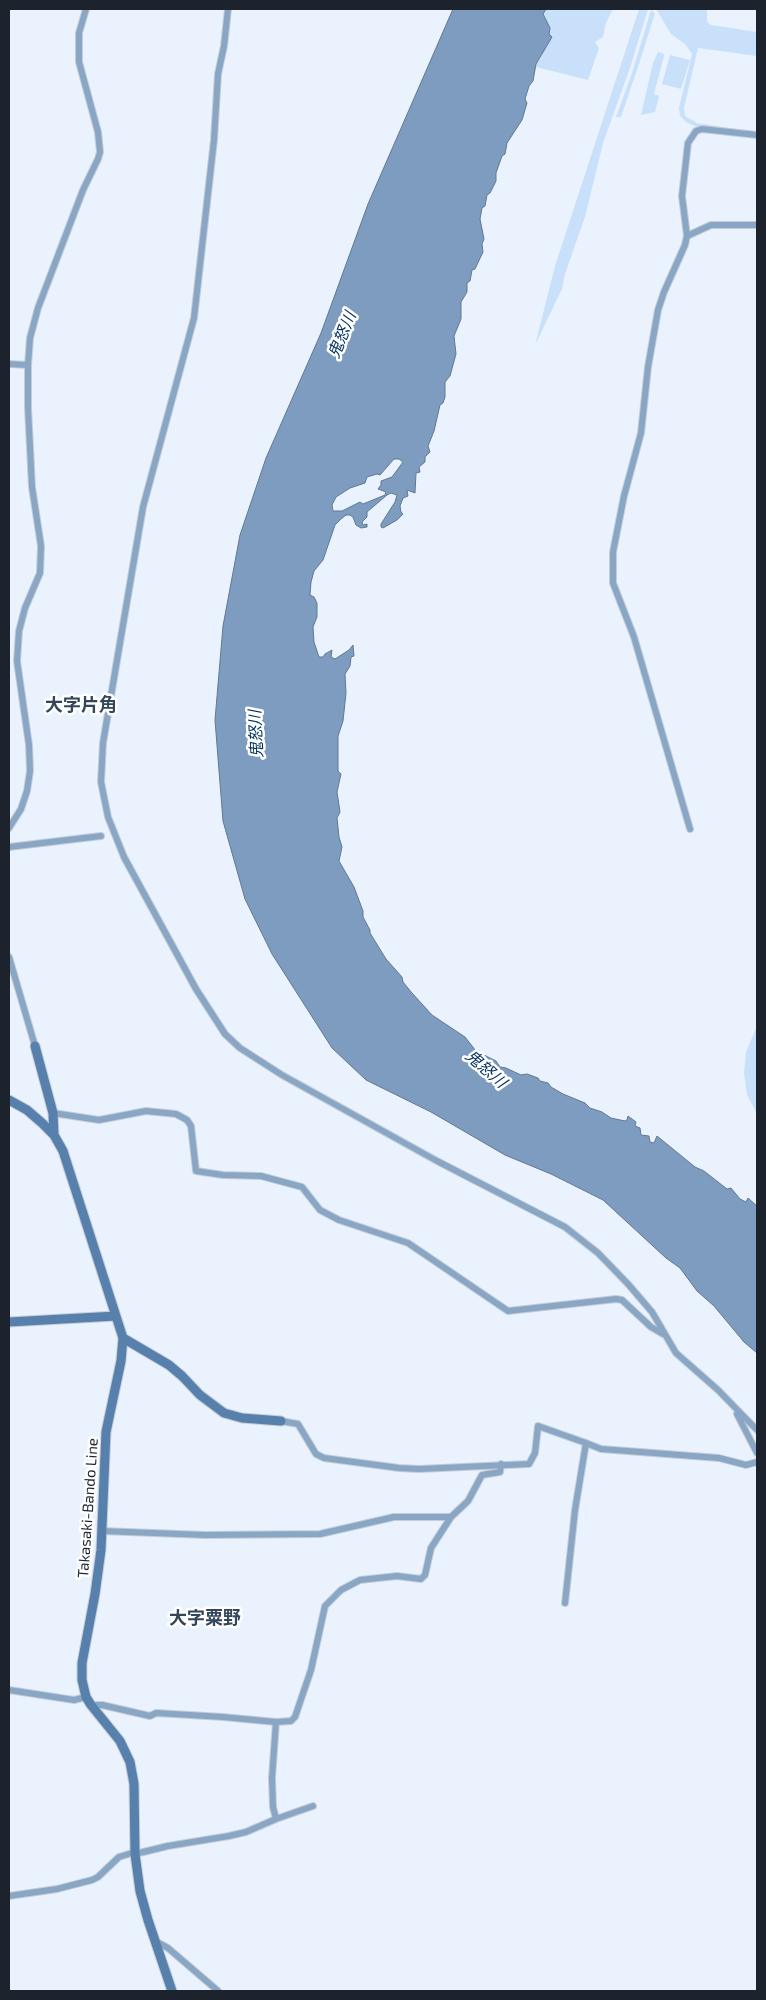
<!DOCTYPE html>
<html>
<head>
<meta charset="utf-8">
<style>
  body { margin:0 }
  #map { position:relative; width:766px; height:2000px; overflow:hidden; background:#eaf3fd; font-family:"Exo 2",sans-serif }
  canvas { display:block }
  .frame { position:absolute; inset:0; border:10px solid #1c232c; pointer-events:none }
</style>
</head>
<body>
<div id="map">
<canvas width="766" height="2000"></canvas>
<div class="frame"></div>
</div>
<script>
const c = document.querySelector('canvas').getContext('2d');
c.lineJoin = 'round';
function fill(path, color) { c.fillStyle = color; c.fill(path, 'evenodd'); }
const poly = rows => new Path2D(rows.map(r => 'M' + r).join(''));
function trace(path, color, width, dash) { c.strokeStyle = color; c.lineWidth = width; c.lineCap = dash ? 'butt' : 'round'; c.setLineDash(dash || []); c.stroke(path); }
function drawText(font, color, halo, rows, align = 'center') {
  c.font = font + ' "Exo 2","Noto Sans JP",sans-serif'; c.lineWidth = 5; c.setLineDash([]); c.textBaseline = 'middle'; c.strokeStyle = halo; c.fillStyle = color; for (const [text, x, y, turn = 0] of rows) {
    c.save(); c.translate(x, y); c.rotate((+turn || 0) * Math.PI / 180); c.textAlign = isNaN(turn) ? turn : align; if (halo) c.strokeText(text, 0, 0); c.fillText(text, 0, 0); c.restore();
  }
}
fill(poly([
  [546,9,613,9,606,23,603,37,595,42,599,48,588,80,536,67,535,64,540,59,550,29,543,14],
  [639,9,648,9,630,68,603,143,585,217,565,274,562,289,535,345,555,266],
  [656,9,707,9,707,22,711,25,757,32,757,56,698,48,684,108,685,116,697,123,742,130,743,132,697,127,686,122,680,116,679,108,692,54,685,44,671,34],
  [651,10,655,13,640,61,621,117,616,117,632,73],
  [658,52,664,54,664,56,654,94,659,96,655,112,641,115,653,63],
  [670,55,690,60,681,89,662,84],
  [757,1026,757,1114,747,1095,744,1073,746,1052]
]), '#c9e0fa');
const water = poly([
  [453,9,546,9,543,14,550,28,549,34,552,37,536,64,533,81,529,86,525,99,527,103,522,120,507,143,505,154,502,156,496,173,496,181,490,193,487,195,485,206,482,208,480,219,484,239,482,244,483,252,475,269,472,270,470,281,467,283,467,292,461,302,461,319,454,336,456,354,450,376,445,382,445,397,443,403,440,405,434,431,428,446,430,452,425,457,425,462,419,467,420,472,416,473,415,493,407,490,408,496,403,498,400,506,401,512,403,514,397,520,383,528,381,527,381,524,395,502,397,495,391,493,387,495,367,512,367,517,362,522,363,525,367,524,367,527,361,528,356,525,353,517,350,515,346,515,341,519,335,525,323,560,314,571,311,582,310,595,314,597,317,603,317,617,313,627,314,642,319,657,323,657,325,654,332,650,331,657,335,659,349,650,353,645,354,656,351,657,350,666,345,674,346,693,343,721,338,736,338,771,341,774,337,792,340,812,337,818,339,837,342,847,339,861,354,887,363,911,363,917,370,930,370,933,386,959,402,977,403,982,412,993,432,1015,465,1037,476,1051,496,1061,500,1067,506,1068,521,1075,527,1074,538,1078,540,1081,548,1083,551,1087,563,1094,585,1103,590,1108,602,1112,611,1118,625,1121,627,1120,628,1116,636,1122,635,1126,640,1128,641,1135,649,1136,650,1142,654,1143,657,1136,695,1167,704,1171,727,1189,731,1188,740,1199,746,1202,748,1198,757,1206,757,1353,744,1342,714,1306,697,1291,680,1268,666,1258,603,1200,551,1174,505,1155,431,1112,366,1080,332,1048,272,954,245,899,223,821,215,720,223,626,240,535,266,458,321,333,368,204,453,9],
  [394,459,399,459,403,462,392,477,381,481,381,485,378,489,386,492,385,495,363,504,360,502,342,511,333,511,332,505,336,497,350,488,365,483,367,477,377,474,380,475,394,459]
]);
fill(water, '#7d9cbf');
trace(water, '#607893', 1);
const street = poly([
  [228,9,224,46,218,74,214,140,194,318,143,507,103,743,101,782,108,817,124,857,196,989,225,1034,240,1048,282,1075,437,1161,565,1227,598,1253,628,1284,652,1312,676,1353,718,1390,757,1430],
  [687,236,711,225,757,225],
  [9,364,28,365],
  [9,828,21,809,27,791,30,771,29,745,17,661,19,631,25,608,40,573,41,546,32,487,28,408,28,365,30,338,38,308,83,190,98,159,100,152,98,132,79,62,79,33,86,9],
  [690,829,634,637,613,583,613,552,624,496,641,433,648,367,658,310,664,292,685,245,687,236,682,196,688,143,696,131,702,129,757,135],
  [9,847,101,836],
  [9,957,35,1046],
  [53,1113,99,1120,146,1111,176,1114,187,1120,191,1126,196,1171,223,1175,261,1176,302,1187,320,1210,339,1220,408,1243,508,1311,616,1299,622,1300,651,1327,663,1334],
  [737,1414,757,1453],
  [281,1421,298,1424,316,1454,324,1458,399,1468,419,1469,529,1464,535,1453,538,1426,586,1443],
  [102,1531,205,1535,320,1534,394,1517,451,1517],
  [565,1603,575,1510,586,1443,601,1449,719,1458,746,1465,757,1462],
  [9,1690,74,1700,86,1697],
  [91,1705,102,1705,150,1716,156,1713,223,1717,276,1722,291,1721,295,1717,311,1670,325,1606,341,1590,360,1580,397,1576,421,1579,425,1575,431,1548,451,1517,468,1501,482,1475,500,1472,501,1464],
  [276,1819,313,1806],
  [135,1854,168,1846,229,1836,246,1832,276,1819,273,1807,272,1778,276,1722],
  [9,1896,57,1889,92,1880,98,1877,119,1857,135,1852],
  [155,1941,168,1948,218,1991]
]);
const secondary = poly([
  [35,1046,53,1113,54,1135],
  [9,1100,27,1110,42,1123,54,1135,63,1151,123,1338,121,1361,106,1432,101,1550,95,1594,82,1663,82,1680,86,1697,91,1705,120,1741,130,1762,134,1784,135,1854,140,1891,148,1920,172,1991],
  [9,1322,116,1316],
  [123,1338,169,1365,182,1376,200,1395,224,1413,242,1418,281,1421]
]);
trace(street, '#c5ced7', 8);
trace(secondary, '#c5ced7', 11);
trace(street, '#8aa6c5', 6);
trace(secondary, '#5880ad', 9);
drawText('15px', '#1c232c', '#fff', [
  ["Takasaki-Bando Line",88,1508,-86]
]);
drawText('italic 16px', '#02325f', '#fff', [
  ["鬼怒川",342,335,-68],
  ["鬼怒川",256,734,-93],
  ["鬼怒川",486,1069,41]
]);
drawText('bold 18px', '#34465a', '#fff', [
  ["大字片角",81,705],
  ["大字粟野",205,1618]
]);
</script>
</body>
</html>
